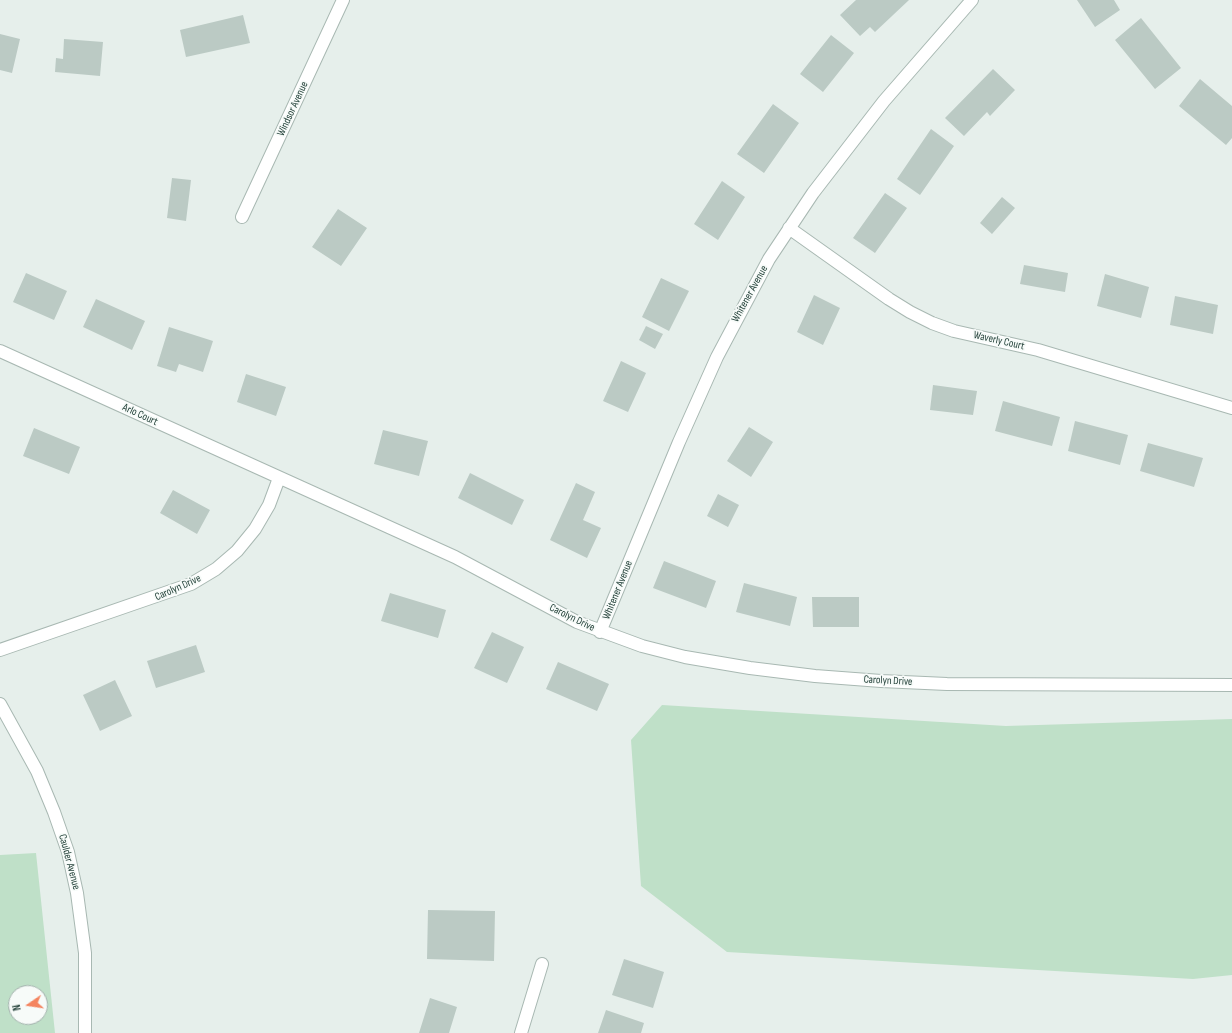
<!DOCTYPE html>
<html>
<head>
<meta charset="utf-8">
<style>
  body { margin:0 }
  #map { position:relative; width:1232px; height:1033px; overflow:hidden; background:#e6efeb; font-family:"Sofia Sans Condensed",sans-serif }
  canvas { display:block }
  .north { position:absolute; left:8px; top:985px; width:40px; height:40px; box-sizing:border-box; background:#f7fbf9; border:1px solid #a3b1ad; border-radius:50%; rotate:257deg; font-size:11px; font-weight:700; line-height:16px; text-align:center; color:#24423a }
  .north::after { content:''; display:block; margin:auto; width:14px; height:18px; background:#f4845f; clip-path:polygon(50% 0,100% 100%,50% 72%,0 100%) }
</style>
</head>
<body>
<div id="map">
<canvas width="1232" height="1033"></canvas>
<div class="north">N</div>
</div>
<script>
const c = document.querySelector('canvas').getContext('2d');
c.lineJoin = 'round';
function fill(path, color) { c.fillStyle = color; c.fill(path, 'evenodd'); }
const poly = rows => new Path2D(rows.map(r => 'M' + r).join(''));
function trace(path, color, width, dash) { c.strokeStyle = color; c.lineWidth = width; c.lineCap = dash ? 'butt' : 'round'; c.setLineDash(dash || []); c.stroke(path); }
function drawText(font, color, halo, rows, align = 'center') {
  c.font = font + ' "Sofia Sans Condensed",sans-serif'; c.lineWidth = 3.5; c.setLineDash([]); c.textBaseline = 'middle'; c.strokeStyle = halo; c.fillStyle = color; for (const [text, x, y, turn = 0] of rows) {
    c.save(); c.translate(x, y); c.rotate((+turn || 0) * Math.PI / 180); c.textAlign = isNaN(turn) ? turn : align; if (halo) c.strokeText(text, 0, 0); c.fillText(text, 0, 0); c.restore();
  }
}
fill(poly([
  [662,705,1006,726,1232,719,1232,975,1193,979,727,952,641,886,631,740],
  [36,853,55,1033,0,1033,0,855],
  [16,993,40,993,40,1017,16,1017]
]), '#bfe0c8');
fill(poly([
  [856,0,909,0,875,32,870,27,860,36,840,15],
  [1077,0,1114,0,1120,10,1095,27],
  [243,15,250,43,186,57,180,30],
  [1141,18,1181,68,1155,89,1115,40],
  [0,34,20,39,12,73,0,70],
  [831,35,854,53,823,92,800,74],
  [64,39,103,42,100,76,55,72,56,58,63,59],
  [993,69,1015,90,990,116,987,112,964,136,945,118],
  [1200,79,1232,106,1232,138,1226,145,1179,106],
  [773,104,799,123,764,173,737,154],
  [931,129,954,146,920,195,897,179],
  [172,178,191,180,186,221,167,218],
  [722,181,745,197,718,240,694,224],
  [885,193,907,208,875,253,853,238],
  [1002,197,1015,208,992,234,980,223],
  [338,209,367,228,341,266,312,247],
  [1024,265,1068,273,1065,292,1020,284],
  [26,273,67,291,54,320,13,302],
  [1105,274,1149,287,1141,318,1097,306],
  [661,278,689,291,669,331,642,317],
  [814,295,840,308,823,345,797,332],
  [1175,296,1218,305,1213,334,1170,325],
  [96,299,145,321,132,350,83,327],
  [646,326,663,334,655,349,639,340],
  [169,327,213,341,203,372,179,364,176,372,157,366],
  [621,361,646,373,628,412,603,401],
  [246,374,286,387,276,416,237,402],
  [933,385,977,391,973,415,930,410],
  [1003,401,1060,417,1052,446,995,431],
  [1075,421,1128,435,1120,465,1068,451],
  [749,427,773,442,751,477,727,461],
  [34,428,80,447,69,474,23,456],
  [383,430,428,441,419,476,374,464],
  [1148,443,1203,458,1194,487,1140,471],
  [470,473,524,500,512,525,458,498],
  [576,483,595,492,583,520,601,528,587,558,550,540],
  [173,490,210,510,197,534,160,513],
  [718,494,739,505,728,527,707,516],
  [664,561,716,581,706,608,653,588],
  [744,583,797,597,790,626,736,612],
  [390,593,446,610,438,638,381,621],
  [812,597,859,597,859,627,813,627],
  [492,632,524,647,507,683,474,668],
  [196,645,205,672,156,688,147,661],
  [558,662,609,684,597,711,546,689],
  [115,680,132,716,100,731,83,695],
  [428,910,495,911,494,961,427,959],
  [624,959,664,972,653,1008,612,995],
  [430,998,457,1007,449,1033,419,1033],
  [606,1010,644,1023,641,1033,598,1033]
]), '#bbcac4');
const minor = poly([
  [242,217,343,0],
  [789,228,889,299,910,312,932,323,954,331,1038,350,1232,408],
  [0,351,455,557,577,622,642,646,685,657,750,668,815,676,881,681,947,684,1232,685],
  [600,632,679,442,717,357,769,259,813,193,884,101,972,0],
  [0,650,191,584,216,569,237,551,255,529,269,505,279,478],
  [0,704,37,771,54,812,68,852,77,893,85,953,85,1033],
  [521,1033,542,964]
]);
trace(minor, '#a8b8b2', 14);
trace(minor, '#fff', 12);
drawText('11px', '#24423a', '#f7fbf9', [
  ["Windsor Avenue",293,109,-65],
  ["Whitener Avenue",750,294,-61],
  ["Waverly Court",999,341,13],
  ["Arlo Court",140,415,25],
  ["Carolyn Drive",178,588,-24],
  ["Whitener Avenue",618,590,-68],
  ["Carolyn Drive",572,618,26],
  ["Carolyn Drive",888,681,3],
  ["Caulder Avenue",69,862,75]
]);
</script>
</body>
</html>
